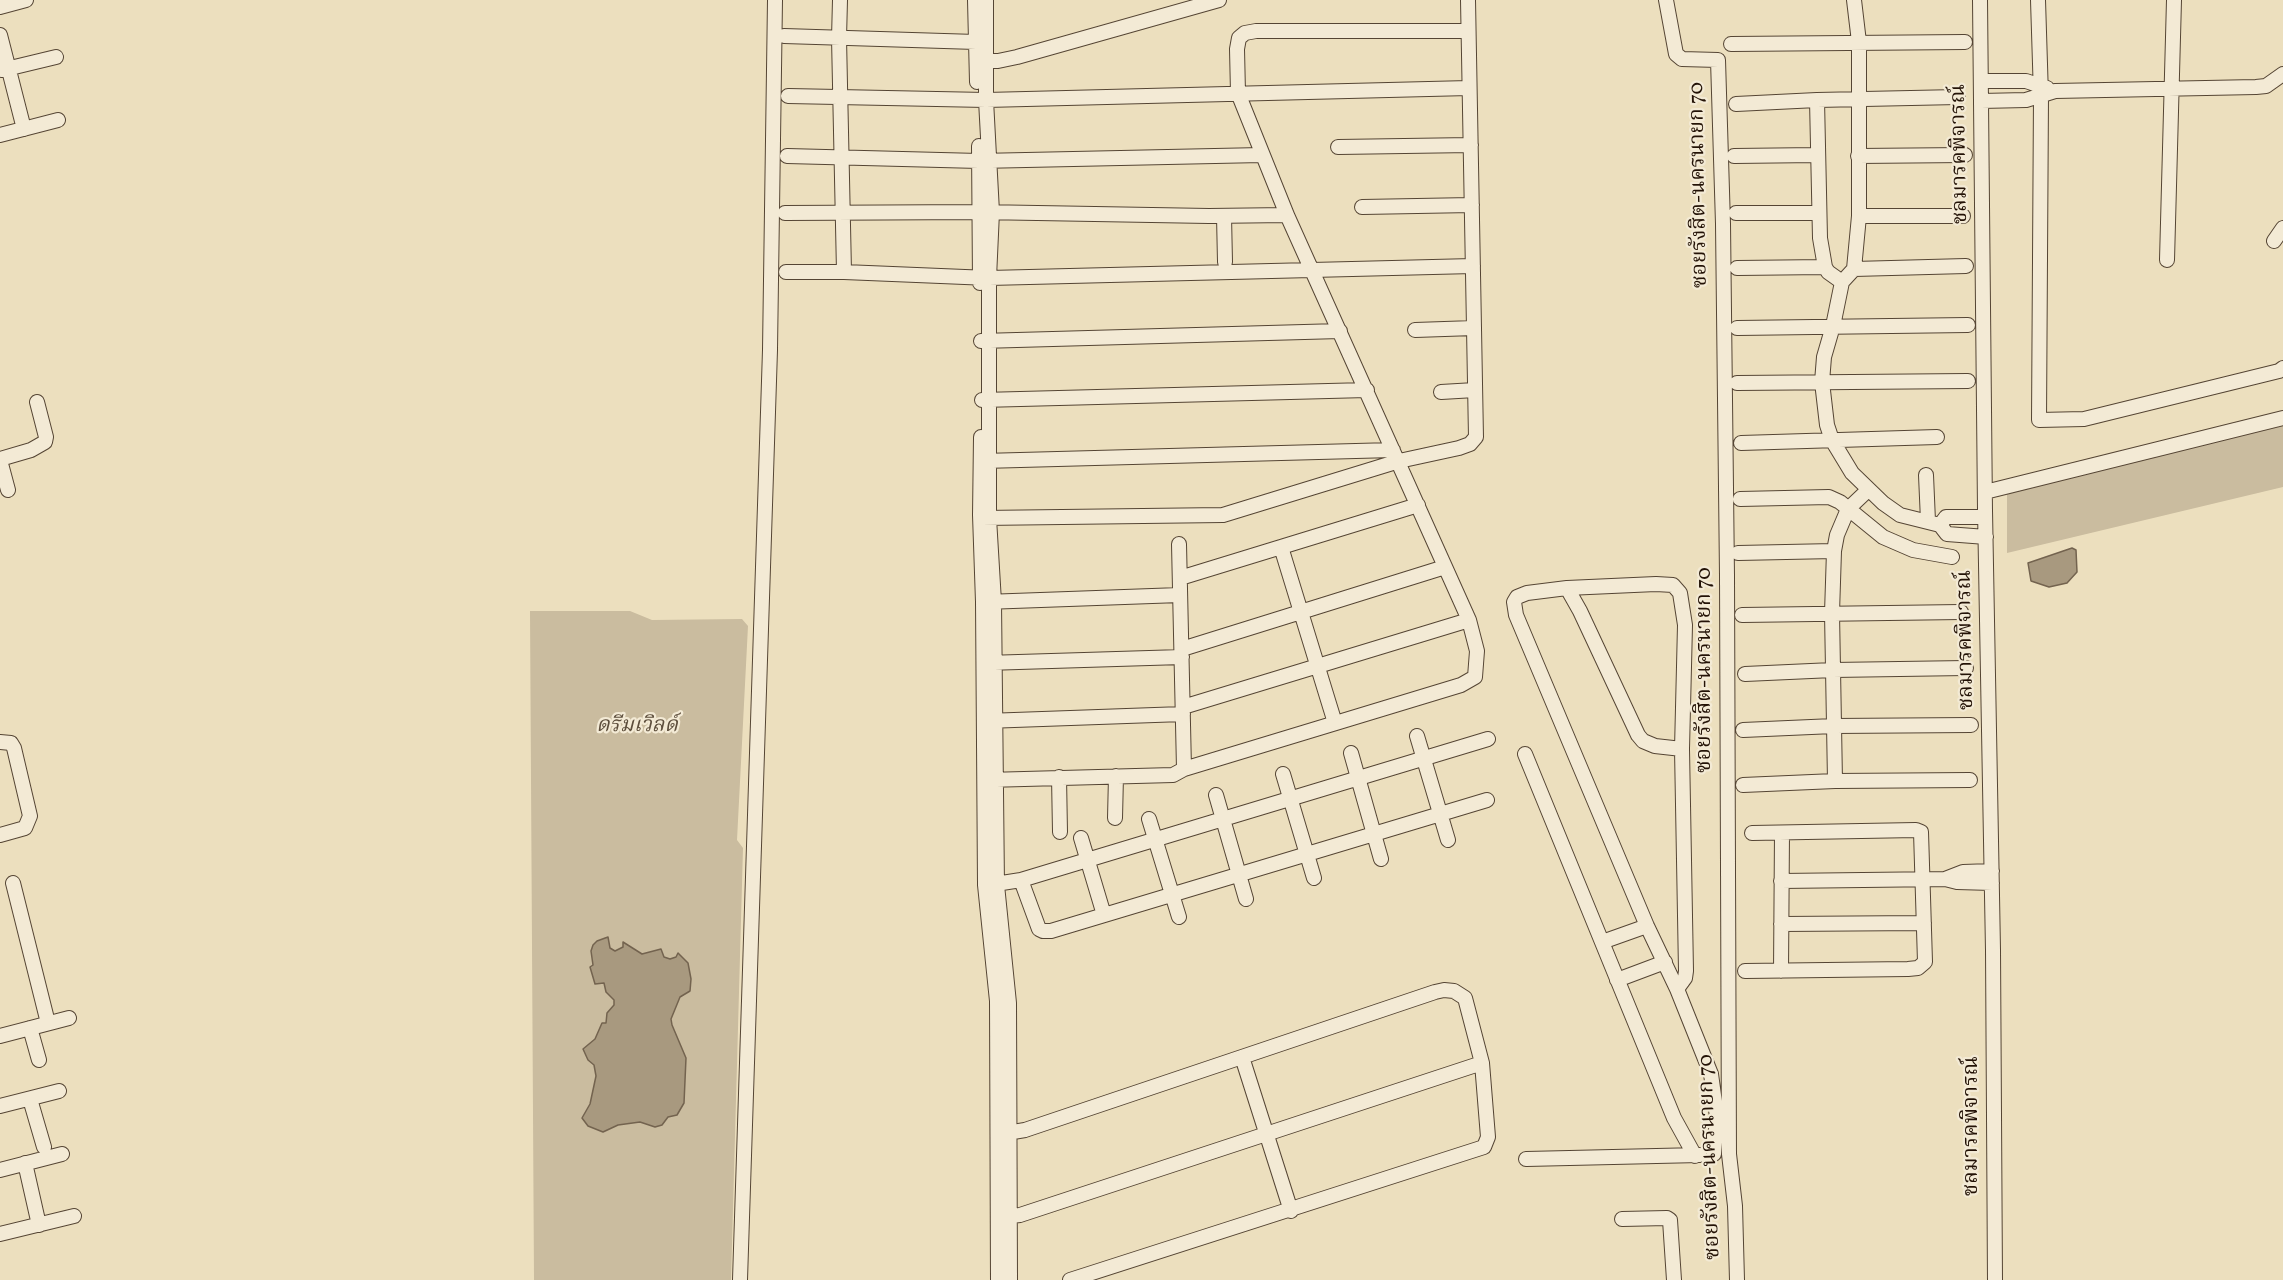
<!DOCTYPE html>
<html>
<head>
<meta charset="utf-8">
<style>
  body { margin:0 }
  canvas { display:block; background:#ecdfbe }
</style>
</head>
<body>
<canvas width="2283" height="1280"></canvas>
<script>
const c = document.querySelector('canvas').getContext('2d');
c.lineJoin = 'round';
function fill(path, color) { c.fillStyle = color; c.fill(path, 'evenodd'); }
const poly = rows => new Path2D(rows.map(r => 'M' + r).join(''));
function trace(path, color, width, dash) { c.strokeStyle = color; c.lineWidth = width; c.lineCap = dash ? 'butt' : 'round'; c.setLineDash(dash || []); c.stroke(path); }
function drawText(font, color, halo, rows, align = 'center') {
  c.font = font + ' Vollkorn,"Noto Serif Thai",serif'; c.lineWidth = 4.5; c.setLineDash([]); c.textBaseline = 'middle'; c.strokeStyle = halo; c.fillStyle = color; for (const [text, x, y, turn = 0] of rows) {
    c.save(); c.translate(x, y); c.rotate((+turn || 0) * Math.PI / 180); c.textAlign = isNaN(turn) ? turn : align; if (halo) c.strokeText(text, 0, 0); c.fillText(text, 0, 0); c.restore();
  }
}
fill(poly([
  [2283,422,2283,487,2007,553,2007,490],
  [530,611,630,611,652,620,742,619,748,626,737,840,743,848,731,1280,534,1280]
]), '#cabc9f');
const water = poly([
  [2072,548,2076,550,2077,572,2067,583,2049,587,2031,581,2028,563,2072,548],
  [608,937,610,948,615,951,623,947,623,942,642,954,661,949,664,957,670,959,676,957,678,953,688,963,691,979,690,991,680,997,671,1019,672,1025,686,1058,684,1103,677,1115,668,1117,662,1125,655,1127,640,1122,618,1125,603,1132,588,1126,582,1118,590,1104,596,1076,594,1065,588,1060,583,1049,595,1039,602,1023,606,1023,607,1013,614,1005,614,1000,606,992,604,983,595,984,590,967,593,965,591,951,593,945,597,941,608,937]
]);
fill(water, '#a8997f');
trace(water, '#73634f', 1.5);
const minor = poly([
  [840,0,839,38,844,272],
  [975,0,977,82],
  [986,0,986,100,992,212,989,278,989,518,994,602,997,885,1009,1003,1010,1280],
  [1666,0,1676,54,1682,59,1718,60,1723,224,1727,576,1729,1154,1735,1206,1737,1280],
  [1854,0,1859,42,1859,216,1854,269,1842,282,1833,326,1824,357,1822,382,1827,425,1832,440,1852,473,1883,503,1900,515,1940,525,1947,534,1986,537],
  [1980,0,1985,510,1993,950,1995,1280],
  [2038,0,2041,96,2039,420,2084,419,2279,371,2283,368],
  [0,7,26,0],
  [0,35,24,129],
  [784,36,976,42],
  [1731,44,1965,42],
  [979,61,998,61,1017,57,1219,0],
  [2,70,56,57],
  [1981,81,2026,81,2047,88],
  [788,96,986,100,1469,88],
  [1817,100,1820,238,1825,267,1828,272,1842,282],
  [1981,101,2026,100,2055,91,2256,87,2266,86,2283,74],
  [1736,104,1817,100,1958,97],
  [0,135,58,120],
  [979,146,980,283],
  [1338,147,1471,145],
  [787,156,979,161,1262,155],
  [1734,156,1817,155],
  [1858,156,1965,155],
  [1362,207,1472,205],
  [785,213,980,212,1209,216,1287,215],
  [1736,213,1819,213],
  [1224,216,1225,262],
  [1859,216,1963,216],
  [2274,241,2283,228],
  [2167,260,2174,0],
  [1737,268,1825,267],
  [1854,269,1966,266],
  [786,272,844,272,989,278,1473,266],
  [1737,328,1968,325],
  [1415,330,1474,328],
  [981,341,1340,331],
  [1737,383,1968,381],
  [1441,392,1475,390],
  [982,400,1367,390],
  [981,437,980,515,983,602,985,885,997,1001,998,1280],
  [1741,443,1937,437],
  [0,459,31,450,45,442,46,437,37,402],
  [0,460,8,490],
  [983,461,1393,450],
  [1926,475,1928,521],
  [1985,492,2283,418],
  [1740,499,1829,497,1840,502,1883,537,1913,550,1952,557],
  [982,518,1223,515,1399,461,1459,448,1470,444,1476,437,1468,0],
  [1940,525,1946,517,1985,517],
  [1281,547,1335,723],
  [1738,553,1834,551],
  [1180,578,1418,505],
  [1567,588,1580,611,1638,735,1643,741,1655,746,1682,749],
  [985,602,1180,595],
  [1742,615,1961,612],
  [1182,649,1445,567],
  [986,663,1182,657],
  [1745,674,1833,670,1966,668],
  [1183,707,1469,620],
  [986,721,1183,714],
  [1743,730,1834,726,1971,725],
  [1417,736,1448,840],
  [0,742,11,743,14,748,30,816,25,828,0,835],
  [1351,753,1381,859],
  [1525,754,1674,1118,1695,1156],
  [1184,769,1461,685,1475,677,1477,651,1469,620,1287,215,1238,93,1237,49,1239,38,1245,33,1256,31,1468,31],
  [1283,774,1314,878],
  [1059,777,1060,832],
  [987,780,1173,775,1184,769,1179,544],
  [1835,781,1832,613,1834,551,1837,535,1848,509,1868,490],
  [1743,785,1835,781,1970,780],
  [1216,795,1246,899],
  [1115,818,1116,776],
  [1149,819,1179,917],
  [1081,838,1104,915],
  [1945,879,1963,872,1992,871],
  [1021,880,1039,929,1043,931,1051,931,1487,800],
  [1781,881,1945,879,1957,882,1992,883],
  [13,883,48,1023],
  [989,885,1021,880,1488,739],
  [1781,924,1924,923],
  [1602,942,1647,926],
  [1745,971,1908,969,1918,968,1925,962,1921,832,1916,830,1752,833],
  [1781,971,1782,833],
  [1617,980,1665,962],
  [1677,989,1685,978,1686,971,1682,749,1685,625,1680,593,1673,585,1656,584,1567,588,1527,593,1517,597,1514,602,1516,615,1647,926,1677,989,1711,1074,1717,1117,1714,1154],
  [30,1028,39,1060],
  [0,1036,69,1018],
  [1242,1057,1291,1211],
  [30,1099,44,1147],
  [0,1106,59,1091],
  [1001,1134,1025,1130,1435,992,1444,990,1454,991,1465,998,1482,1063,1488,1137,1484,1147,1070,1280],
  [1526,1159,1700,1155],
  [25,1163,39,1225],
  [0,1170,62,1154],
  [1002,1217,1020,1215,1482,1063],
  [1622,1219,1667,1218,1670,1220,1674,1280],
  [0,1234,74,1216],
  [740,1280,770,350,775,0]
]);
trace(minor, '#554534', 16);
trace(minor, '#f3ead5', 14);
drawText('21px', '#231206', '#f3ead5', [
  ["ชลมารคพิจารณ์",1961,154,-91],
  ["ซอยรังสิต-นครนายก 70",1700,185,-91],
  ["ชลมารคพิจารณ์",1967,640,-91],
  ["ซอยรังสิต-นครนายก 70",1706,670,-90],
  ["ชลมารคพิจารณ์",1973,1126,-90],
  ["ซอยรังสิต-นครนายก 70",1711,1157,-92]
]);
drawText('italic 21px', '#5d4e3c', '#f3ead5', [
  ["ดรีมเวิลด์",637,727]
]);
</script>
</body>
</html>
